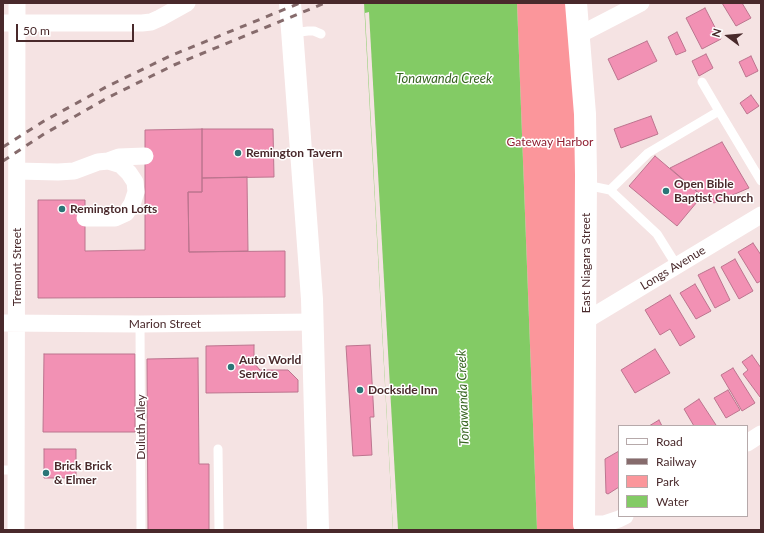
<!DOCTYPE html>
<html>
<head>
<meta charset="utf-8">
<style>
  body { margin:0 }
  #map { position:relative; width:764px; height:533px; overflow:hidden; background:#f5e3e3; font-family:Lato,sans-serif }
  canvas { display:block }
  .frame { position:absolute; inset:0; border:4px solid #49292b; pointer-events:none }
  .legend { position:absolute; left:618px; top:425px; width:130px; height:92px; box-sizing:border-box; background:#fff; border:1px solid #b6a9aa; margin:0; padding:5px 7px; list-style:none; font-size:12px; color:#49292b }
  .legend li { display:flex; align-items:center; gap:8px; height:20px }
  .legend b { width:20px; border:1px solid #b6a9aa }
  .north { position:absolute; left:708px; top:16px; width:40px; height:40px; -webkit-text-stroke:3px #fff; paint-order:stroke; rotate:286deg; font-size:11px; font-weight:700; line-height:16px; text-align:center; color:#49292b }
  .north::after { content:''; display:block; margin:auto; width:14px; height:18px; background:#49292b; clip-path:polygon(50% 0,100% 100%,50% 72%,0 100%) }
  .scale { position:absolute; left:16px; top:24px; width:118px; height:18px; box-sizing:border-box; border:2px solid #49292b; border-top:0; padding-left:5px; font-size:12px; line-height:14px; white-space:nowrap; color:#49292b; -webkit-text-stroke:3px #fff; paint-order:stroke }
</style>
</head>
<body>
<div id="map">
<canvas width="764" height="533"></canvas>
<div class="frame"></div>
<ul class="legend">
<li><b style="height:5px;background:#fff"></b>Road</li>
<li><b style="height:5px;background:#866b6c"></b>Railway</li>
<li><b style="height:11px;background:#fb969b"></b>Park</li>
<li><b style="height:11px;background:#83cb65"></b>Water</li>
</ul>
<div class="north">N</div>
<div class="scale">50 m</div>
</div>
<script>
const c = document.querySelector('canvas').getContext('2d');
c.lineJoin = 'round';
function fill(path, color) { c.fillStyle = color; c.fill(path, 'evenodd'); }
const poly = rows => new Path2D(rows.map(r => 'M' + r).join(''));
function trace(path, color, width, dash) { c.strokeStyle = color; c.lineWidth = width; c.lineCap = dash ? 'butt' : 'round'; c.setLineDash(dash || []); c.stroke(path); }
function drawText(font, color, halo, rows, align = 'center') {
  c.font = font + ' Lato,sans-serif'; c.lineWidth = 3; c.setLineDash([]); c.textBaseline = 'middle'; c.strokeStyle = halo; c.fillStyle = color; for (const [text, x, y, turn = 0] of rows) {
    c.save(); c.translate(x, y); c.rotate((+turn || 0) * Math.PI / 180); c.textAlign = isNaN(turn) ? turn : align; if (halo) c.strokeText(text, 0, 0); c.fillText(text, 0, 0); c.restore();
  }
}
fill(poly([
  [517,3,567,3,579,146,575,530,537,530]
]), '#fb969b');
fill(poly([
  [364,3,517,3,537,530,393,530]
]), '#83cb65');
fill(poly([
  [369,12,398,530,393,530,365,13]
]), '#f5e3e3');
const building = poly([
  [722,3,742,3,751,18,736,26,722,3],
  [705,8,721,39,702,49,686,18,705,8],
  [677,32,686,51,676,55,668,37,677,32],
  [647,41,657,61,618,80,608,59,647,41],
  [706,54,713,68,699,76,692,61,706,54],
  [751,56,758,71,746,77,739,62,751,56],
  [751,95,759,106,747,114,740,103,751,95],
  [651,116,658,134,621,148,614,129,651,116],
  [202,129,202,192,188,192,189,252,285,251,285,297,38,298,38,200,85,200,85,251,145,250,145,130,202,129],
  [202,129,273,129,274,177,202,178,202,129],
  [722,142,749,188,714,203,702,196,670,168,722,142],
  [655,156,702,196,677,226,629,186,655,156],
  [247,177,248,251,189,252,188,192,202,192,202,178,247,177],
  [753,243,761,255,761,281,757,283,738,252,753,243],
  [735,259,753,291,739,299,721,267,735,259],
  [714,267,730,300,715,308,698,275,714,267],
  [695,284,711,311,696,319,680,293,695,284],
  [670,295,695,337,680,346,670,329,660,335,645,310,670,295],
  [254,345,254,363,260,370,288,370,298,380,298,392,206,393,206,346,254,345],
  [370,345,374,417,370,417,372,455,353,456,346,346,370,345],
  [655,349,670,373,635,393,621,370,655,349],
  [44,354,135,354,135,432,43,432,44,354],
  [752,355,761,368,761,396,760,397,743,374,748,370,742,362,752,355],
  [198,358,199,464,209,464,209,530,148,530,147,359,198,358],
  [733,368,755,403,742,411,721,375,733,368],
  [728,390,740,410,726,418,714,398,728,390],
  [699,399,716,425,715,426,694,426,684,409,699,399],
  [659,420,662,426,649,426,659,420],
  [44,449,76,449,76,478,44,478,44,449],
  [619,451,619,487,608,494,606,493,605,459,619,451]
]);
fill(building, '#f291b4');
trace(building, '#bc748e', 1);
trace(poly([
  [292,33,308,31,314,31,321,34],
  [702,82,719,111],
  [586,185,610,190,648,153,719,111,761,181],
  [610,190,657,234,677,266],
  [140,324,141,530],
  [218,449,219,530],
  [3,470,17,470]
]), '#fff', 9);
trace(poly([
  [3,23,142,23,151,22,160,18,187,3],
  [579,35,641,3],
  [108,161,119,157,145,156],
  [17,171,58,172,74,171,98,162,108,161,121,165,129,173,135,182,136,192,132,204,126,213,115,218,85,218],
  [585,321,761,215],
  [3,323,140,324,313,322],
  [747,443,761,434],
  [584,526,584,524,604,524,619,519,625,516],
  [16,530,17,3]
]), '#fff', 17);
trace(poly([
  [290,3,312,299,318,530],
  [576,3,585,114,586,175,584,524,596,530]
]), '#fff', 22);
trace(poly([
  [3,147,44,121,106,87,170,56,300,3],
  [3,161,44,134,109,97,174,65,325,3]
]), '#866b6c', 3, [7, 7]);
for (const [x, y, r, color] of [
  [238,153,4,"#2b7577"],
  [666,191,4,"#2b7577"],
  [62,209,4,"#2b7577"],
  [231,367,4,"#2b7577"],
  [360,390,4,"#2b7577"],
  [46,473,4,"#2b7577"]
]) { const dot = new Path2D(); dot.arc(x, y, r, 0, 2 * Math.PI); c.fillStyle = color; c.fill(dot); trace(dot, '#fff', 1.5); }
drawText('12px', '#901f32', '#fff', [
  ["Gateway Harbor",550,142]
]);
drawText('bold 12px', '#49292b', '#fff', [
  ["Remington Tavern",246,153],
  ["Open Bible",674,184],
  ["Baptist Church",674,198],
  ["Remington Lofts",70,209],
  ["Auto World",239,360],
  ["Service",239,374],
  ["Dockside Inn",368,390],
  ["Brick Brick",54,466],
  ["& Elmer",54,480]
], 'left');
drawText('12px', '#49292b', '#fff', [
  ["East Niagara Street",586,263,-90],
  ["Tremont Street",17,267,-90],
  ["Longs Avenue",673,268,-31],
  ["Marion Street",165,324],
  ["Duluth Alley",141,427,-90]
]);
drawText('italic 13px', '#376521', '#fff', [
  ["Tonawanda Creek",444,79],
  ["Tonawanda Creek",463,398,-92]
]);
</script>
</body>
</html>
